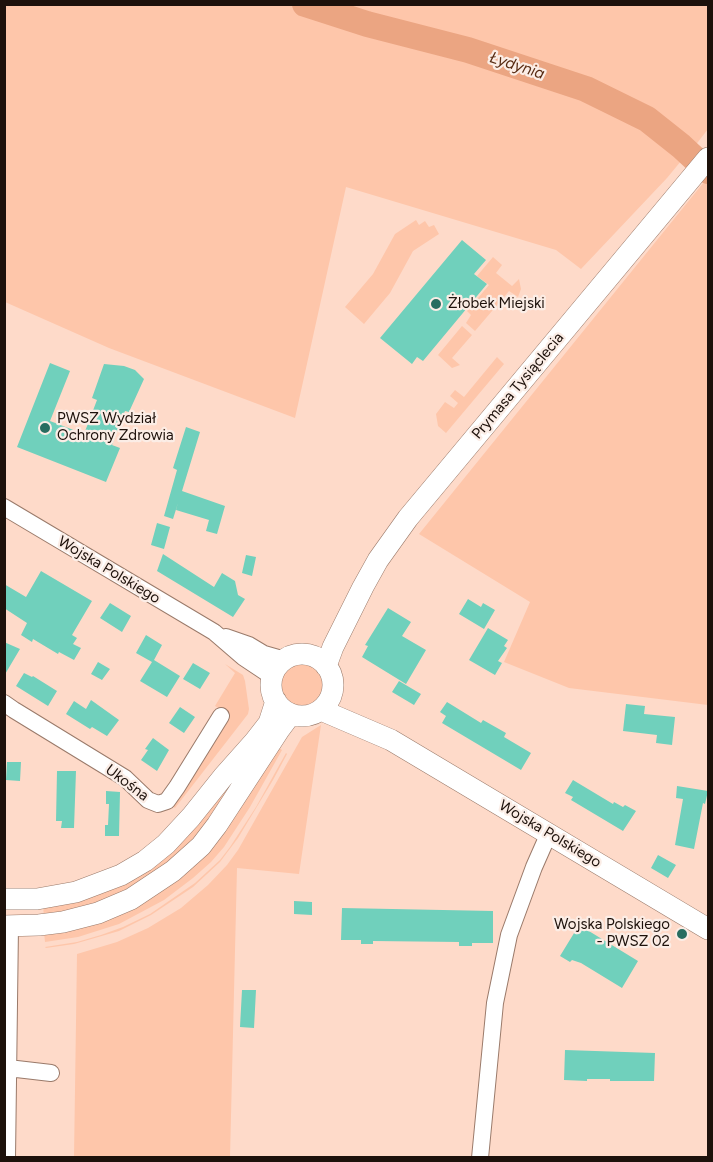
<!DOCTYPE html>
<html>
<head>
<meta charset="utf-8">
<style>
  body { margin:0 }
  #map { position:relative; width:713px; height:1162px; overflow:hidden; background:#fedac9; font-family:Figtree,sans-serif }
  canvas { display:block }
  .frame { position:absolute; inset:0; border:6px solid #1d110b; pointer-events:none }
</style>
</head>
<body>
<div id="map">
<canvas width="713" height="1162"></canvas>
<div class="frame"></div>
</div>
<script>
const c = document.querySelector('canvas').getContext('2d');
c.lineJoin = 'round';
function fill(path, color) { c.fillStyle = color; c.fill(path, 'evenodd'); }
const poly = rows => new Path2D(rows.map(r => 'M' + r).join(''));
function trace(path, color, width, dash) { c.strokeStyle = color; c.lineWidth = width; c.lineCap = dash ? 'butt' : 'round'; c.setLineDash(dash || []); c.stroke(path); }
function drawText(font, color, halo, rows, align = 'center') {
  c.font = font + ' Figtree,sans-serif'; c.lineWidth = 4.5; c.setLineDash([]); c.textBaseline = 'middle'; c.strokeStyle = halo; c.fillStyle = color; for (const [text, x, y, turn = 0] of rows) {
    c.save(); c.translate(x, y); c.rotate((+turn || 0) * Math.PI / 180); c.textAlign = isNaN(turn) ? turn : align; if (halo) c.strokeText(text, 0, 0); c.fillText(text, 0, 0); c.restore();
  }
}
fill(poly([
  [5,4,708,5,708,129,691,151,682,147,686,155,667,178,581,269,556,250,346,187,295,418,109,348,5,302],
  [708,177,708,705,569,688,504,662,530,602,419,534],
  [416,220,419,225,425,221,429,227,434,225,439,234,413,251,390,293,364,324,345,307,373,274,395,234],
  [493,257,502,265,496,273,512,286,519,279,521,289,518,297,509,291,475,331,466,323,471,315,467,311,489,285,477,276],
  [462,326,472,335,452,358,460,365,452,368,438,355],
  [497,357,504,364,446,433,438,426,436,414,445,402,454,408,458,403,450,396,455,390,464,397],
  [225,664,243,675,245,681,249,709,248,714,175,808,172,805,182,794,229,715,215,706,235,673],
  '280 686a22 22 0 1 1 44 0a22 22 0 1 1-44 0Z',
  [321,725,299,874,237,868,230,1157,74,1157,77,954,117,942,148,928,181,908,208,885,227,865,238,850,302,737],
  [274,744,282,750,250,807,224,847,211,862,193,878,164,900,119,924,78,937,45,942,44,932,149,897],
  [255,749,212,820,173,862,110,900,44,916,43,907,109,889],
  [286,753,287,754,273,780,238,838,220,862,193,887,151,915,119,931,74,944,46,948,45,947,77,942,101,935,123,927,150,914,195,883,220,860,230,847,256,807]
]), '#fec6aa');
trace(poly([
  [305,4,367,24,468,50,586,89,647,119,681,146,708,171]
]), '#eba582', 26);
fill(poly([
  [462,240,486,260,474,274,487,284,423,361,417,357,412,364,380,338],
  [50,363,70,371,50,421,84,434,97,400,92,398,104,364,124,366,135,370,144,379,129,412,125,411,112,445,120,448,106,482,17,447],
  [186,427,200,432,182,491,225,506,217,534,206,531,209,520,176,510,178,503,173,519,164,516,177,470,173,468],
  [157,523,170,527,164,549,151,545],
  [163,554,214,587,222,573,235,581,238,595,245,599,233,617,157,571],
  [246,555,256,557,252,576,242,573],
  [41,571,92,601,72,635,77,638,73,644,81,648,74,660,59,652,58,654,33,639,32,642,21,635,27,623,4,608,4,584,26,597],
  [468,599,481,607,483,603,495,610,484,629,459,614],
  [110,603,131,616,122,632,100,618],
  [388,608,411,622,402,636,426,650,406,684,362,657,368,646,365,645],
  [488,628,508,640,504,646,507,648,498,661,502,663,495,675,469,660],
  [146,635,162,645,154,660,180,676,167,697,140,681,152,662,136,653],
  [4,642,20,649,4,676],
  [98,662,110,669,102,680,91,674],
  [193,663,210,673,200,689,183,679],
  [24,673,32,677,33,676,57,691,48,706,16,686],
  [399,681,421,694,414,705,392,692],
  [91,700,119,720,107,736,92,727,90,729,66,714,74,701,86,709],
  [447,702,481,723,483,720,506,733,504,737,531,753,521,770,442,723,446,716,440,712],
  [626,704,645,706,644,714,675,717,672,745,656,743,657,735,623,731],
  [180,707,195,717,184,733,169,723],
  [153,738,169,750,157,771,141,760,148,750,145,749],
  [7,762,21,762,20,781,6,780],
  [57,771,76,771,74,828,61,828,62,821,56,821],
  [573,780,613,804,614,802,623,807,625,805,636,811,623,831,571,800,573,797,565,793],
  [677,786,708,791,705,804,703,803,694,849,675,845,683,799,676,798],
  [106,791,120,792,119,836,105,836,105,825,108,825,109,804,106,804],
  [658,855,676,865,668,878,651,868],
  [294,901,312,902,312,915,294,914],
  [342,908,493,911,493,943,472,943,472,946,459,946,459,942,373,941,373,944,361,944,361,940,341,940],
  [579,925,638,961,622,988,581,963,572,960,570,962,560,956],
  [242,990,256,990,254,1028,240,1027],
  [565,1050,655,1053,654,1081,610,1081,610,1079,587,1079,587,1081,564,1080]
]), '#70d0bc');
const minor = poly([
  [4,507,214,632,243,657,273,677],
  [226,637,249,645,264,654,285,660],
  [4,703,14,710,125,778,148,800,158,804,167,801,177,787,221,716],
  [8,1068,51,1073],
  [7,1158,10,926],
  [480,1158,495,1003,509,935,534,867,549,833]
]);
const major = poly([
  '271 685a31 31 0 1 1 62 0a31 31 0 1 1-62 0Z',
  [326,666,333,647,363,587,378,560,408,518,708,158],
  [321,710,391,740,708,929],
  [4,899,37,899,76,892,121,875,145,861,166,844,191,817,223,777,255,741,269,723,276,701],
  [4,926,39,925,63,922,98,913,131,899,173,871,201,846,217,825,279,730,291,714]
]);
trace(minor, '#9a7a6a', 18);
trace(major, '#9a7a6a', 22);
trace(minor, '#fff', 16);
trace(major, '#fff', 21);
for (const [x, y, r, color] of [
  [436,304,6,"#286d60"],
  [45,428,6,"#286d60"],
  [682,934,6,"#286d60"]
]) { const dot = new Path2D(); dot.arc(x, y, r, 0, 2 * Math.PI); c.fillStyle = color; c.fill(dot); trace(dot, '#fbede6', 2); }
drawText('15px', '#1d110b', '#fbede6', [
  ["Żłobek Miejski",448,304],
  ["PWSZ Wydział",57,419],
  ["Ochrony Zdrowia",57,436],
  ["Wojska Polskiego",670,925,"right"],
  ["- PWSZ 02",670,942,"right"]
], 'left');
drawText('15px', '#1d110b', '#fbede6', [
  ["Prymasa Tysiąclecia",518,386,-50],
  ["Wojska Polskiego",109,570,31],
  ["Ukośna",127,783,37],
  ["Wojska Polskiego",550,834,31]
]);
drawText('italic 16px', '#582b12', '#fbede6', [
  ["Łydynia",517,66,18]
]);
</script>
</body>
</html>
